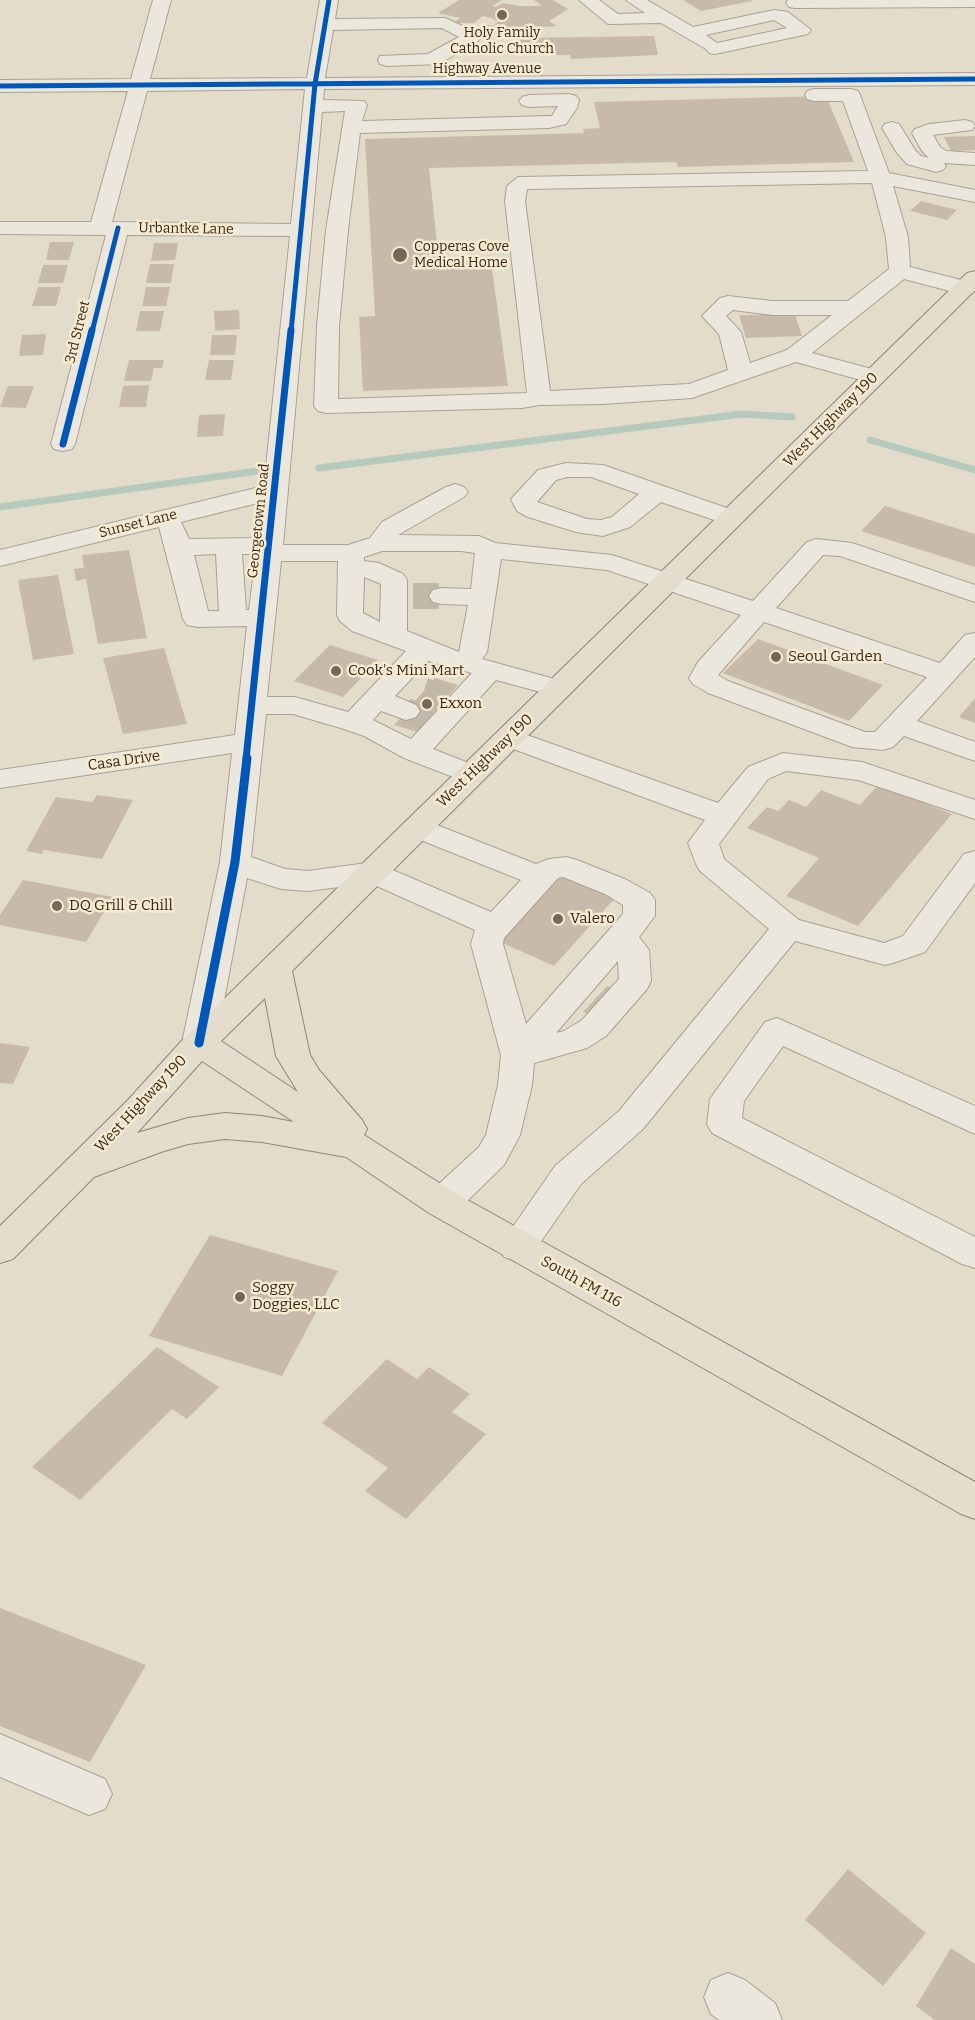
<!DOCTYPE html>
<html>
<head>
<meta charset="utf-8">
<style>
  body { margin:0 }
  canvas { display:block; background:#e4dcca }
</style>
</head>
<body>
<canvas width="975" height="2020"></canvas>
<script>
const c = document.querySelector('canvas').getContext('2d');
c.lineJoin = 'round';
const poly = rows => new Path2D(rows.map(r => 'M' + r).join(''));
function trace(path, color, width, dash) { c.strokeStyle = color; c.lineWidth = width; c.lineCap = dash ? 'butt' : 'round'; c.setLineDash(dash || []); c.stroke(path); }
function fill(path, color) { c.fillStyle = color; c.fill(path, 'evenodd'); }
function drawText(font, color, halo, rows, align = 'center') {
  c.font = font + ' Bitter,serif'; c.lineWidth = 5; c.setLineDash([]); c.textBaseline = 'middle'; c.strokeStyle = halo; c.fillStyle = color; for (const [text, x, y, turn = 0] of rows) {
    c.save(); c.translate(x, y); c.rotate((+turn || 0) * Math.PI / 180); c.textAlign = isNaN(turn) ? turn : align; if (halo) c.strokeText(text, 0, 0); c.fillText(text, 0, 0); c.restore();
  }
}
trace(poly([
  [870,440,975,470],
  [319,468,742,414,792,417],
  [0,507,258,471]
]), '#b6c9bd', 7);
fill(poly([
  [459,0,502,0,492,6,496,7,503,3,521,6,542,6,534,0,553,0,568,9,549,21,557,26,522,28,500,33,479,29,485,24,493,26,499,21,493,20,495,19,483,16,474,23,453,23,460,18,438,13],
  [683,0,751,0,752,1,701,11],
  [654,36,658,55,571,59,570,55,522,55,520,38],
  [826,96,854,162,678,167,676,162,429,168,439,262,491,261,508,386,363,391,359,317,375,316,365,139,584,133,583,129,600,128,594,102],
  [975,136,975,150,951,151,944,137],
  [921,201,957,210,947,220,910,211],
  [50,242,74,242,69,260,46,260],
  [154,243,178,243,175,260,151,261],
  [150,264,174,264,171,283,146,283],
  [43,265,68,265,63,283,38,283],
  [38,287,61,287,56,306,32,306],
  [146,287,170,287,166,306,142,306],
  [239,310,240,329,215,331,214,311],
  [140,311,164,311,160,331,136,331],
  [795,314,802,336,746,338,739,315],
  [46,334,43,355,19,356,22,335],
  [212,335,237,335,235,355,210,355],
  [129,360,164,360,162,368,154,368,151,381,124,381],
  [209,360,234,360,231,380,205,380],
  [149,385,146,407,119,407,123,386],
  [8,386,34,386,26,408,0,407],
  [225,414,223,436,197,437,199,415],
  [885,506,975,534,975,567,861,531],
  [129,550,147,638,98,644,86,579,76,581,74,569,84,568,82,555],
  [58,575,74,654,33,660,18,580],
  [758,639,883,685,849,721,723,673],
  [330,645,378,660,343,697,294,681],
  [164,648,187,724,123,734,103,658],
  [435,678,458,685,417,732,394,725],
  [975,698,975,723,959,717],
  [878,785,952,814,858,926,786,896,819,858,747,828,767,807,778,811,789,800,806,807,821,790,860,805],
  [97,795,133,800,102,859,43,850,42,854,26,851,56,797,92,802],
  [561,875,616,897,554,966,498,941],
  [23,880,113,897,86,942,0,925,0,915],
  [607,986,635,998,612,1024,583,1012],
  [0,1043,30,1047,13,1084,0,1083],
  [210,1235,338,1271,282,1376,149,1336],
  [157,1347,219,1387,187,1419,172,1409,80,1500,32,1467],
  [387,1359,417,1379,429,1367,470,1394,452,1412,486,1434,406,1519,365,1491,388,1468,322,1423],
  [0,1608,146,1665,90,1762,0,1726],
  [848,1869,926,1933,883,1986,805,1920],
  [951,1948,975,1964,975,2020,935,2020,916,2006]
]), '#c8baab');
trace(poly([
  [413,596,442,596],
  [424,691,447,698],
  [406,711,429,719]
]), '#c2b8a7', 26, [26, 13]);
const minor = poly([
  [153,0,171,0,150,79,307,78,320,0,338,0,335,19,445,18,478,33,481,37,478,41,439,64,387,66,380,64,378,60,380,56,428,54,459,37,442,28,333,30,325,78,975,73,975,85,324,89,323,100,364,101,367,105,362,121,549,116,552,116,558,106,529,107,522,105,519,101,522,97,529,95,569,94,576,96,579,100,577,108,566,124,549,128,360,133,348,230,339,326,338,399,527,393,505,201,507,186,518,177,868,171,843,101,814,101,807,99,805,95,807,91,814,89,851,89,858,91,860,95,889,173,975,190,975,202,893,186,908,237,910,267,973,283,975,287,973,293,965,295,904,279,812,353,883,372,887,377,883,382,875,384,796,362,692,398,602,404,539,405,522,408,326,413,318,411,314,406,317,326,326,230,345,111,322,112,283,545,348,545,370,538,382,522,446,487,455,484,464,487,468,492,464,497,398,535,479,536,495,543,612,555,753,601,807,542,816,539,852,543,975,585,975,602,840,556,823,555,776,608,940,663,965,635,975,633,975,657,917,721,975,742,975,761,904,736,893,747,883,750,852,747,708,693,693,684,689,678,698,662,741,615,607,570,501,559,487,652,482,659,569,683,573,689,569,695,559,697,496,680,433,749,481,768,486,774,481,780,471,783,461,780,404,758,364,736,344,729,293,714,266,714,251,857,285,869,308,871,374,862,491,912,521,880,408,835,404,828,408,821,419,818,536,864,549,859,566,857,577,860,627,880,650,893,655,900,655,916,639,937,649,950,651,981,647,989,606,1036,587,1048,534,1063,532,1085,520,1135,504,1165,455,1213,442,1217,429,1213,424,1203,429,1193,479,1147,486,1135,498,1085,501,1055,471,944,475,930,370,883,308,891,281,889,247,878,216,1043,211,1051,199,1055,187,1051,182,1043,220,862,232,753,0,788,0,770,235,735,247,626,197,627,187,625,183,619,159,527,0,566,0,550,264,486,290,236,127,235,75,444,72,449,63,451,54,449,51,444,106,235,0,234,0,222,91,222,128,91,0,92,0,80,131,79,153,0],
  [305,89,291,224,112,222,147,91,305,89],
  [872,183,886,237,889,269,848,301,772,301,728,296,720,298,702,316,719,334,728,370,689,384,550,391,525,201,527,189,872,183],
  [733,310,772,315,832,315,787,350,750,363,741,332,726,316,733,310],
  [262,502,258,538,189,539,181,522,262,502],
  [382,551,461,551,475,553,471,589,442,588,433,590,429,596,433,602,442,604,468,605,459,652,407,631,407,580,403,574,379,563,364,561,364,557,382,551],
  [216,554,219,611,208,611,194,555,216,554],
  [242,554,256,554,249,610,246,610,242,554],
  [281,561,338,561,337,615,340,621,352,631,406,651,348,712,295,697,267,697,281,561],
  [364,577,381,584,380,622,363,613,364,577],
  [764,622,927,677,875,732,865,732,728,681,718,675,764,622],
  [428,661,472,673,411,739,373,720,381,711,406,720,416,717,420,711,416,705,395,696,428,661],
  [563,877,605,894,623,905,623,914,526,1024,503,944,504,938,558,878,563,877],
  [618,961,619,979,582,1020,564,1031,556,1033,618,961],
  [579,0,599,0,618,14,645,13,626,0,647,0,693,27,774,10,782,11,788,12,811,30,808,34,715,54,709,53,706,49,661,23,608,24,579,0],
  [774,20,787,28,717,43,706,35,774,20],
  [788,0,975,0,975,7,795,8,789,7,786,3,788,0],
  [965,120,972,122,975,126,972,130,933,135,940,147,946,151,975,153,975,165,944,163,946,166,943,170,936,172,907,164,897,153,882,128,885,124,892,122,899,124,915,150,921,156,929,158,922,151,912,133,915,129,929,124,965,120],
  [566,463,603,465,741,513,745,518,741,523,732,526,661,502,630,527,603,536,576,532,528,517,517,511,511,499,538,470,566,463],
  [567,477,591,477,639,494,612,517,601,520,587,519,537,502,556,480,567,477],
  [510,729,718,803,748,767,783,753,862,762,975,800,975,819,858,780,786,771,768,779,719,844,724,859,799,920,884,943,903,936,964,854,975,851,975,883,925,952,896,962,885,965,795,941,643,1129,581,1184,530,1257,517,1261,504,1257,499,1247,555,1166,619,1111,769,929,700,871,696,864,688,843,705,820,500,744,496,738,500,732,510,729],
  [777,1018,975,1106,975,1134,783,1046,744,1101,742,1118,975,1237,975,1268,962,1264,712,1133,707,1124,710,1099,765,1022,777,1018],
  [0,1734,105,1779,112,1794,105,1809,89,1815,0,1777,0,1734],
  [728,1973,745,1980,775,2003,782,2020,719,2020,711,2014,704,1997,711,1980,728,1973]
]);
const major = poly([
  [975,271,975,290,292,971,310,1055,319,1070,362,1120,367,1129,364,1135,455,1193,975,1482,975,1519,961,1514,429,1213,346,1157,262,1142,225,1139,188,1144,161,1152,94,1177,13,1259,0,1263,0,1226,127,1101,187,1035,967,273,975,271],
  [265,998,276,1056,298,1092,221,1041,265,998],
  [202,1061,294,1122,262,1116,225,1113,188,1118,137,1133,202,1061]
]);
trace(minor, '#a9a194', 2);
trace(major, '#8e867b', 2);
fill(minor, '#ece7dd');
fill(major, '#e4ddce');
trace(poly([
  [0,86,975,79],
  [92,332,118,228],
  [291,332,315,84,329,0]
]), '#0057b8', 5);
trace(poly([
  [63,444,92,330],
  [246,759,291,330]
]), '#0057b8', 7);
trace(poly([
  [199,1043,235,862,247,758]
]), '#0057b8', 9);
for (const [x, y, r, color] of [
  [502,15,6,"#746859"],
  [400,255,8,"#746859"],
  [776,657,6,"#746859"],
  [336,671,6,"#746859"],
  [427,704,6,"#746859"],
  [57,906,6,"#746859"],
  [558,919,6,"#746859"],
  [240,1297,6,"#746859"]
]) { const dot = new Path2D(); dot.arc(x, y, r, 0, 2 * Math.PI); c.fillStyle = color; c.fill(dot); trace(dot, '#f6ebd0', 2); }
drawText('14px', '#38291c', '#f6ebd0', [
  ["Holy Family",502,33],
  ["Catholic Church",502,49],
  ["Copperas Cove",414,247,"left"],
  ["Medical Home",414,263,"left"]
]);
drawText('14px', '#38291c', '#f6ebd0', [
  ["Highway Avenue",487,69],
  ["Urbantke Lane",186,229,1],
  ["3rd Street",78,332,-76],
  ["Georgetown Road",259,521,-84],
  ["Sunset Lane",138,524,-14]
]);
drawText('15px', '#38291c', '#f6ebd0', [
  ["West Highway 190",831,420,-45],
  ["Casa Drive",124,761,-8],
  ["West Highway 190",485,761,-44],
  ["West Highway 190",141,1104,-47],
  ["South FM 116",581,1282,29]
]);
drawText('15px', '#38291c', '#f6ebd0', [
  ["Seoul Garden",788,657],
  ["Cook's Mini Mart",348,671],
  ["Exxon",439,704],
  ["DQ Grill & Chill",69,906],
  ["Valero",570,919],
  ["Soggy",252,1288],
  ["Doggies, LLC",252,1305]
], 'left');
</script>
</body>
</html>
